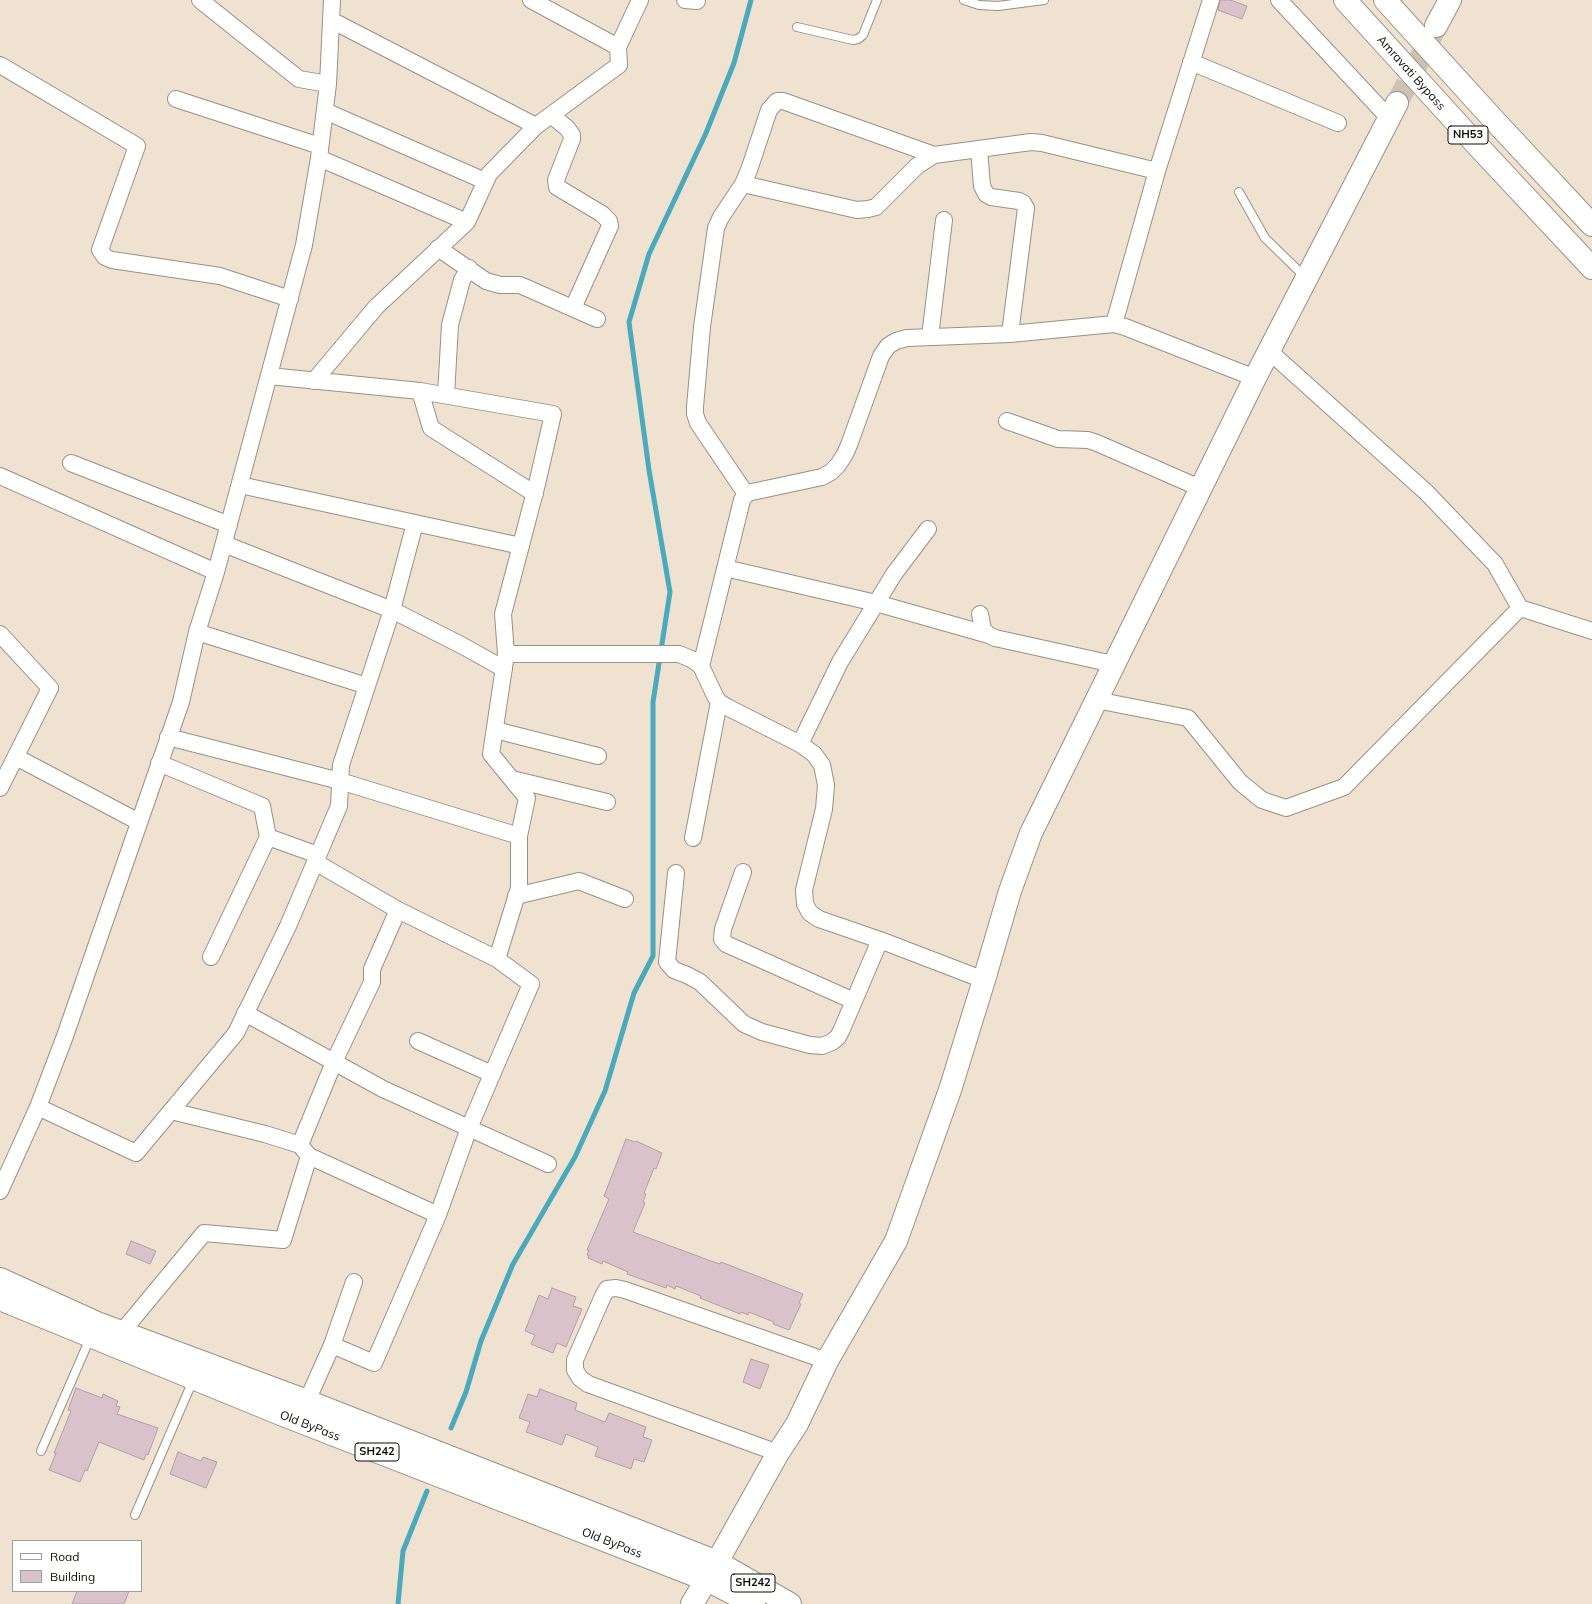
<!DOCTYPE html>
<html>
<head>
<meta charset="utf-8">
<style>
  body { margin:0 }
  #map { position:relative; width:1592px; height:1604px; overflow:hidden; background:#efe2d0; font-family:Mulish,sans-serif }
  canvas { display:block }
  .legend { position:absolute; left:12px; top:1540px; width:130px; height:52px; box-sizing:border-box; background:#fff; border:1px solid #9f9e9b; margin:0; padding:5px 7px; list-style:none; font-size:12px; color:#100c06 }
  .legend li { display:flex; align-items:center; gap:8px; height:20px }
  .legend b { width:20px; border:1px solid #9f9e9b }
</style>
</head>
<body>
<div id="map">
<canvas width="1592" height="1604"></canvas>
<ul class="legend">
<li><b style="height:5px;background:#fff"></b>Road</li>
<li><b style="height:11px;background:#dac2ca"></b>Building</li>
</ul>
</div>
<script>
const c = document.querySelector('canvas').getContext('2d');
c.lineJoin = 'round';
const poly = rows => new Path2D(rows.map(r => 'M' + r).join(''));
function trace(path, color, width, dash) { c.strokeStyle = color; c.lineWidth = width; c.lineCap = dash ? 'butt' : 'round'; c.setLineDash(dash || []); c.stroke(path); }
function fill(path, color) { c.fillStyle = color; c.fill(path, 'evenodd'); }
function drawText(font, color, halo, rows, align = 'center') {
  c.font = font + ' Mulish,sans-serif'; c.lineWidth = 3; c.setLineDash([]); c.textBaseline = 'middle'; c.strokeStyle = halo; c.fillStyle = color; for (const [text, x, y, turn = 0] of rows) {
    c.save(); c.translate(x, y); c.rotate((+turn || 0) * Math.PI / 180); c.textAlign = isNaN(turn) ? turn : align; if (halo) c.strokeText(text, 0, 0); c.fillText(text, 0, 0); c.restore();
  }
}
trace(poly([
  [451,1428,466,1392,481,1341,513,1264,575,1157,605,1091,634,993,653,956,653,702,670,592,649,470,629,322,649,254,706,133,734,63,751,0],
  [398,1604,403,1551,427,1491]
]), '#4aa9bb', 5);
const building = poly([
  [1220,0,1230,0,1247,6,1242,19,1218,10,1220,0],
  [626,1139,635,1142,636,1141,662,1153,656,1169,654,1168,644,1193,646,1194,643,1202,645,1203,633,1232,711,1261,720,1264,721,1262,803,1294,799,1303,801,1304,789,1330,773,1324,774,1322,749,1312,748,1315,741,1312,740,1314,700,1298,701,1296,676,1286,675,1289,667,1285,666,1288,627,1274,628,1272,603,1261,602,1264,588,1258,589,1256,587,1255,589,1250,587,1250,609,1199,604,1196,626,1139],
  [131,1241,156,1251,150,1264,126,1254,131,1241],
  [552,1288,576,1297,573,1306,582,1309,566,1347,557,1343,553,1353,531,1344,535,1335,525,1331,539,1295,548,1299,552,1288],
  [751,1359,769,1365,760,1389,743,1382,751,1359],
  [76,1388,102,1398,103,1394,118,1401,116,1406,120,1407,117,1414,158,1428,148,1455,146,1454,144,1460,99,1442,87,1471,85,1470,80,1482,49,1470,56,1453,54,1453,71,1411,68,1410,76,1388],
  [540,1389,577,1403,575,1410,605,1422,609,1413,646,1427,643,1437,652,1440,644,1462,634,1459,631,1469,595,1456,598,1447,566,1434,562,1445,526,1432,530,1422,519,1418,528,1394,537,1397,540,1389],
  [178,1452,201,1461,203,1457,217,1462,206,1488,170,1474,178,1452],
  [77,1591,129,1591,124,1604,72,1604,77,1591]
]);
fill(building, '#dac2ca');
trace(building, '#b49da5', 1);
trace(poly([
  [1397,103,1435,29]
]), '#cec2b2', 22, [22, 11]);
const lane = poly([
  [964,0,979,5,998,6,1044,0],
  [797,27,853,40,858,39,863,35,877,0],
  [1239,192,1265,238,1306,278],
  [41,1451,91,1336],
  [135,1515,194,1378]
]);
const street = poly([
  [200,0,299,79,328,84],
  [685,0,697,1],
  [1279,0,1389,118],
  [331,20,536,126],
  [618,47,640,0],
  [1191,62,1338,123],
  [0,65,137,146,100,250,105,257,112,260,220,276,290,299],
  [176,99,320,146],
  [325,111,485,181],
  [551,115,567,128,572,135,572,139,556,180,557,187,602,214,609,221,610,226,573,308],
  [979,149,982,186,986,194,991,197,1019,201,1023,203,1026,208,1010,334],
  [319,158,467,222],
  [743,184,857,210,868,209,876,207,917,166,934,155,1031,142,1042,143,1157,171],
  [438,248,486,281,500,285,520,285,597,319],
  [1114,324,1157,171,1211,0],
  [930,337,944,220],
  [1269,351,1426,492,1495,564,1520,608,1592,631],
  [269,376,420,391,553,414,537,484,503,614,506,654,491,754,527,798,519,836,519,888,497,959,531,984,469,1128,438,1215,374,1363,332,1345],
  [314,381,376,307,467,222,489,174,536,126,619,65,618,47,531,0],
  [420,391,431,428,535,494],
  [446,395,450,325,462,280,469,268],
  [1007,421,1058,439,1088,440,1097,443,1200,488],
  [71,463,229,525],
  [0,476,216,572],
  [240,485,521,546],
  [746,494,698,423,695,414,695,407,702,327,716,228,721,217,743,184,749,170,769,110,777,101,783,101,934,155],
  [224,544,392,610,463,646,504,669],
  [725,568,876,603,989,635],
  [980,614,983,630,989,635,995,638,1113,664],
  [197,632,367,686],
  [0,634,50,688,0,788],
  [506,654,679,654,691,659,701,666,715,696,719,702,727,707,800,744,814,754,822,765,826,785,824,809,804,890,805,904,810,913,819,919,880,940,984,980],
  [701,666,742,500,746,494,752,492,822,477,831,472,838,465,845,454,849,445,881,356,888,346,896,341,907,338,1010,334,1114,324,1125,327,1255,378],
  [1096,700,1188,718,1240,782,1262,800,1286,808,1344,787,1520,608],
  [495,730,598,756],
  [168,737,340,781,519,836],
  [800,744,840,662,894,574,928,529],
  [16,757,139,822],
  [159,763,262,806,268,837,211,957],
  [512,779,607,802],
  [268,837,318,855],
  [693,838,719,702],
  [315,862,398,910,497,959],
  [743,872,723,929,722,939,726,944,854,1001],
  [676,873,667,962,674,970,687,975,700,982,744,1024,762,1032,810,1045,822,1046,832,1042,838,1037,842,1029,880,940],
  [516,896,579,881,625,899],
  [245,1013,383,1089,548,1164],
  [418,1041,492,1074],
  [38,1107,136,1153,236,1033,288,926,339,806,341,765,392,610,415,523],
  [171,1111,265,1134,300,1145],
  [309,1156,438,1215],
  [0,1191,38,1107,65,1036,181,702,197,632,216,572,304,245,319,158,328,84,332,0],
  [116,1339,204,1233,283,1240,309,1156,300,1145,334,1062,372,982,372,969,398,910],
  [307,1401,332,1345,354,1282],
  [778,1453,588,1384,580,1378,575,1370,575,1360,603,1296,607,1289,616,1288,625,1290,827,1361]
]);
const secondary = poly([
  [1436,26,1450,0],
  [692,1604,717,1562,778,1453,797,1424,827,1361,896,1241,950,1090,984,980,1010,891,1031,833,1255,378,1397,103]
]);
const primary = poly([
  [0,1279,97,1323,307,1401,717,1562,790,1604],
  [0,1299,283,1415,707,1580,754,1604]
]);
const highway = poly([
  [1345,0,1476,144,1592,268],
  [1385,0,1493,119,1592,225]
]);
trace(lane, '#9c907f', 10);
trace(street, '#9c907f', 18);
trace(secondary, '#9c907f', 24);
trace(primary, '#9c907f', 24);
trace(highway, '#9c907f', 24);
trace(lane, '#fff', 8);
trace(street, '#fff', 16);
trace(secondary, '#fff', 22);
trace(primary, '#fff', 22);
trace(highway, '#fff', 22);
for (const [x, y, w] of [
  [1468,135,40],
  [377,1452,44],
  [753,1583,44]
]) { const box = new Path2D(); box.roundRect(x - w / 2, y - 9, w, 18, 3); c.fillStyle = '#fff'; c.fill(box); trace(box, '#100c06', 1); }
drawText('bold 11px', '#100c06', null, [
  ["NH53",1468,135],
  ["SH242",377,1452],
  ["SH242",753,1583]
]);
drawText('12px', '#100c06', '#fff', [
  ["Amravati Bypass",1411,73,48],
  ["Old ByPass",310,1426,21],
  ["Old ByPass",612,1543,21]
]);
</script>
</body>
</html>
